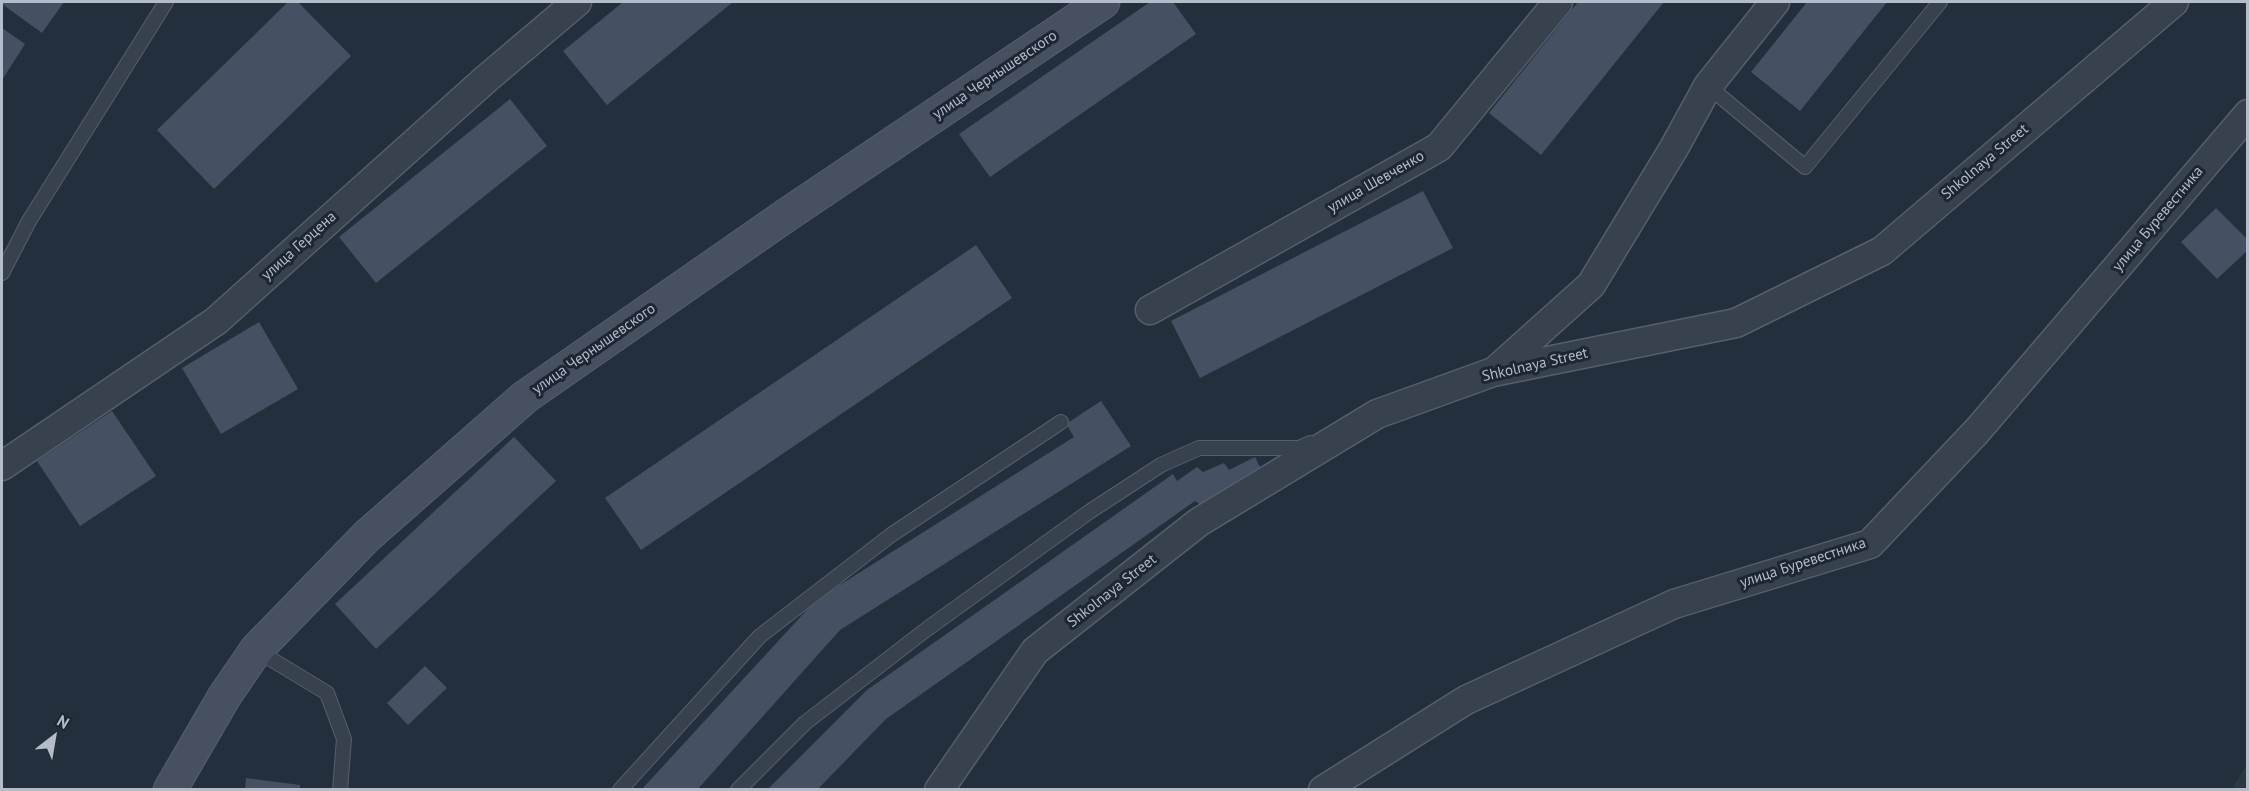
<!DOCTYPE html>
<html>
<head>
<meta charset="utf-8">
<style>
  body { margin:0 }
  #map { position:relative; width:2249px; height:791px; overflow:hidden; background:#242f3e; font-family:"PT Sans",sans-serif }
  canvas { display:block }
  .frame { position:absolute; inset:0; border:3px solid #b4bcc9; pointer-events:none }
  .north { position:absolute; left:24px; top:707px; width:60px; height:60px; -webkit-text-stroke:4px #1d2633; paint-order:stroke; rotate:31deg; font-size:16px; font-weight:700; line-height:24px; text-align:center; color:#b4bcc9 }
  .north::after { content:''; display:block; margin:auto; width:21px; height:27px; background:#b4bcc9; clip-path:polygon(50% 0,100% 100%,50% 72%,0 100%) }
</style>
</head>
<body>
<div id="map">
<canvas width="2249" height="791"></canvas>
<div class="frame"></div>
<div class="north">N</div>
</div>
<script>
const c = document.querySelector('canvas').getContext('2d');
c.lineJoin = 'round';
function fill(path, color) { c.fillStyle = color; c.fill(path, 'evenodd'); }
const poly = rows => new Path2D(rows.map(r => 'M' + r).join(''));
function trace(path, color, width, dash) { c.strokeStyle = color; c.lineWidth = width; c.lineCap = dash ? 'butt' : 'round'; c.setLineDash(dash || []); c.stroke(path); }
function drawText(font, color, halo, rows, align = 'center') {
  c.font = font + ' "PT Sans",sans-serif'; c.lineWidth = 6; c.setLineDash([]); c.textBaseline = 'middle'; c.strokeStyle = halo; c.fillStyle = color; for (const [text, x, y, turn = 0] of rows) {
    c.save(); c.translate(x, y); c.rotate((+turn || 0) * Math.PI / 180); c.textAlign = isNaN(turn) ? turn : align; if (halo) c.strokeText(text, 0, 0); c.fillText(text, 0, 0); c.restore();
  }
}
fill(poly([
  [2247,764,2247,789,2232,789]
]), '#263c3f');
fill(poly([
  [2,2,64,2,42,33,2,4],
  [288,2,298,2,351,56,214,189,157,130],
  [623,2,733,2,607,105,563,51],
  [1150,2,1173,2,1196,34,990,177,959,134],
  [1578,2,1664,2,1541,155,1489,113],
  [1807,2,1887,2,1800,111,1751,72],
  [2,28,25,44,2,80],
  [510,99,547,146,376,283,339,237],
  [1423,191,1453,248,1200,378,1171,321],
  [2216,208,2248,240,2248,250,2217,279,2181,242],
  [976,245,1012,298,641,550,605,498],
  [259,322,298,389,221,434,182,368],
  [1101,401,1131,446,840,630,697,790,641,790,816,600,1074,437,1066,424],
  [112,411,156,476,80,526,37,461],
  [514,437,556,481,376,649,335,604],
  [1255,457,1264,475,1201,505,1195,501,886,719,817,790,767,790,867,690,1173,474,1177,481,1197,467,1203,472,1224,463,1229,470],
  [425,666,447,688,408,725,387,703],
  [246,778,300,785,300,790,245,790]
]), '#455162');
const service = poly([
  [1708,86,1805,167,1940,2],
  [2,273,29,221,166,2],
  [256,650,327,693,344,739,340,790],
  [620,790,760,636,891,535,1061,422],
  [738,790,805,723,927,629,1089,512,1161,465,1199,448,1299,448,1310,443]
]);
const minor = poly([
  [1150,310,1439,147,1558,2],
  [1495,371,1591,285,1674,148,1708,86,1775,2],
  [2,466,216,321,486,79,577,2],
  [939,790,1035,651,1199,522,1377,414,1493,372,1736,323,1882,251,2174,2],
  [1323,790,1466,700,1674,604,1870,544,1977,431,2248,114]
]);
const secondary = poly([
  [170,790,224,697,256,650,367,536,525,397,788,214,1103,2]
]);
trace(service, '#565f6c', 16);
trace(minor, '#565f6c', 31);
trace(secondary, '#565f6c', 35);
trace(service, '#38414e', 14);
trace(minor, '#38414e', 28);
trace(secondary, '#465061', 33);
drawText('15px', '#b4bcc9', '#1d2633', [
  ["улица Чернышевского",995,75,-34],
  ["Shkolnaya Street",1985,162,-40],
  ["улица Шевченко",1376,182,-30],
  ["улица Буревестника",2158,219,-50],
  ["улица Герцена",299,246,-42],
  ["улица Чернышевского",594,349,-35],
  ["Shkolnaya Street",1535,365,-13],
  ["улица Буревестника",1803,563,-18],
  ["Shkolnaya Street",1112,591,-38]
]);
</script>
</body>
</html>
